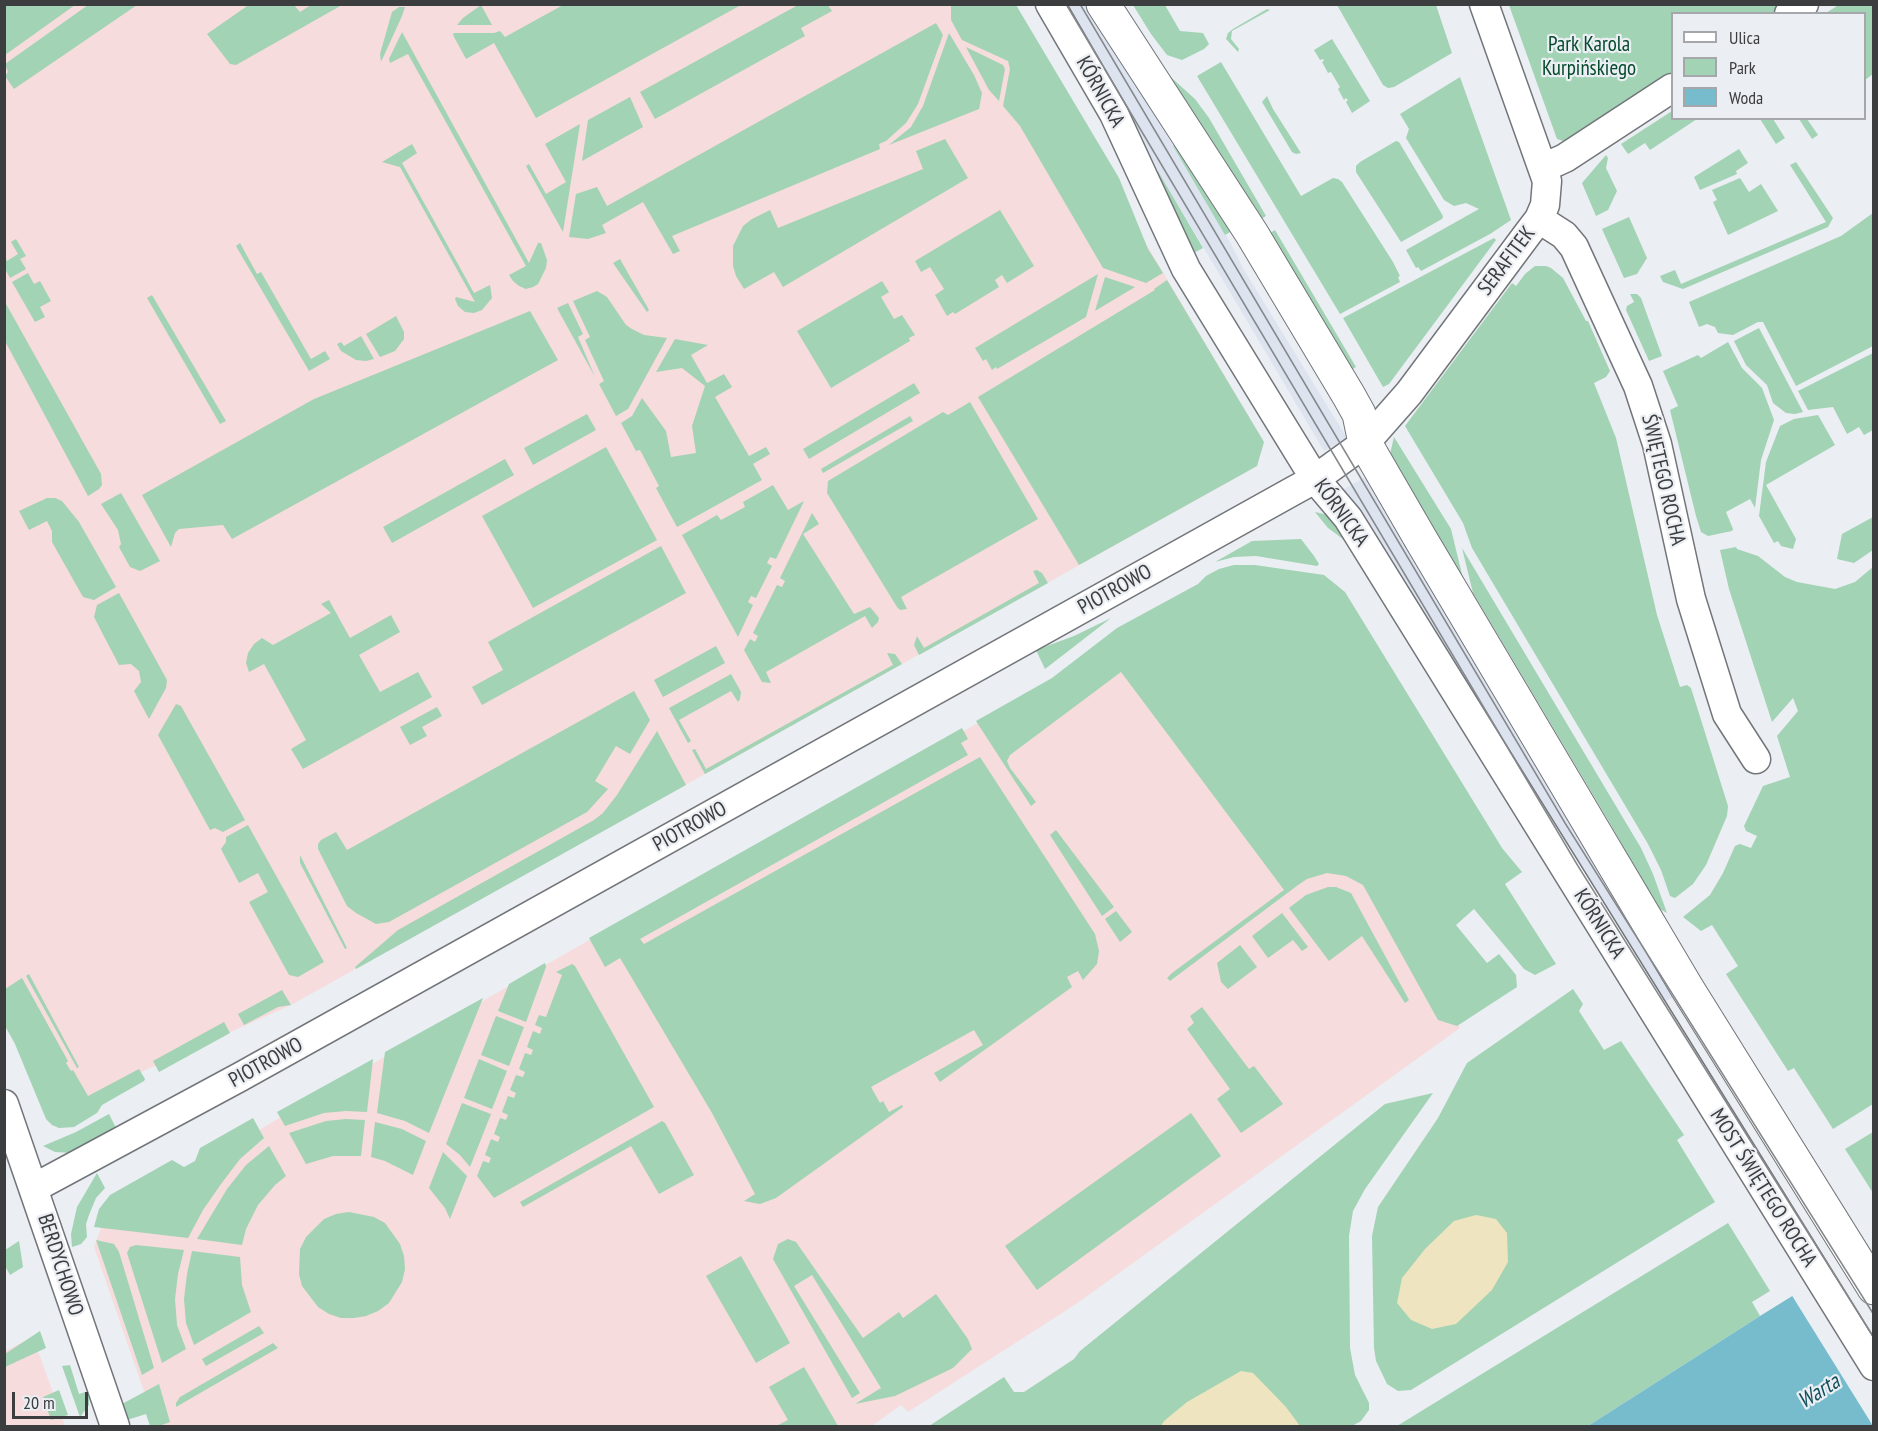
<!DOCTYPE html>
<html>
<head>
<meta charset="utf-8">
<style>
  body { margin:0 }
  #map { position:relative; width:1878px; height:1431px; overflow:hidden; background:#ebeef3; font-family:"PT Sans Narrow",sans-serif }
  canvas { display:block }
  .frame { position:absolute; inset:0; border:6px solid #3b3d3f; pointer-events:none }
  .legend { position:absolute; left:1671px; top:12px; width:195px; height:108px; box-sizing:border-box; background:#ebeef3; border:2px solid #a5a7ab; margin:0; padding:8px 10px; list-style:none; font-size:18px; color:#3b3d3f }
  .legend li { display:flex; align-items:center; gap:12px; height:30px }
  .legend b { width:30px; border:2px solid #a5a7ab }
  .scale { position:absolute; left:12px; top:1392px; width:76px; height:27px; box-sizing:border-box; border:3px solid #3b3d3f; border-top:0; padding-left:8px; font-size:18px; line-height:21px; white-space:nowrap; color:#3b3d3f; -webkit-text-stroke:4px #ebeef3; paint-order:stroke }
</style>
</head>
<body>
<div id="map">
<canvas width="1878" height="1431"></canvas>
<div class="frame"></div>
<ul class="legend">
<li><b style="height:8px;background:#fff"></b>Ulica</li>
<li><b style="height:16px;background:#a2d3b4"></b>Park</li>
<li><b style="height:16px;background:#77bccd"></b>Woda</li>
</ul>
<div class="scale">20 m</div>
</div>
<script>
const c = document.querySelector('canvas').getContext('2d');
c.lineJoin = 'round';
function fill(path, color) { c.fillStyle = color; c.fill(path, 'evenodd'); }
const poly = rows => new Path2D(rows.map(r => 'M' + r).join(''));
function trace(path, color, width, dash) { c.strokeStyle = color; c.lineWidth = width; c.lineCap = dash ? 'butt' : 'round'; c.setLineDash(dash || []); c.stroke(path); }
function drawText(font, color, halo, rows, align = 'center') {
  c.font = font + ' "PT Sans Narrow",sans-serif'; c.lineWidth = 4.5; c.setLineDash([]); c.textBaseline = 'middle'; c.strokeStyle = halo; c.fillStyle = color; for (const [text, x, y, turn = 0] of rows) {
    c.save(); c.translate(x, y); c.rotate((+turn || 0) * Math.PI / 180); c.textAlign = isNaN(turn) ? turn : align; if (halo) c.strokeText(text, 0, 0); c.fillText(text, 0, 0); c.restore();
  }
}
fill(poly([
  [1060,5,1090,5,1231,244,1244,270,1347,438,1324,451],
  [1369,475,1681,992,1658,1006,1344,489]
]), '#dde4f0');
fill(poly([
  [18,4,1004,5,1264,442,1257,466,291,1005,94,1093,62,1111,5,1004,5,15],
  [1207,597,1460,1028,1076,1304,908,1412,901,1405,872,1426,156,1426,94,1247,105,1218,193,1170,304,1103,747,850],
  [33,1337,65,1426,5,1426,5,1351]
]), '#f7dcdd');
fill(poly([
  [5,4,75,4,75,5,5,55],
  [250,4,294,5,300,12,311,5,342,5,236,65,230,64,207,34],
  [1840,4,1873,5,1873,74,1865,80,1864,14,1826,13],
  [88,5,137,5,14,89,5,76,8,72,5,64],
  [481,5,492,25,457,25,463,18],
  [563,5,563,4,741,5,536,118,494,43,466,59,453,35,454,33,494,33,500,31,505,37],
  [798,5,828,5,832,11,801,28,805,36,655,119,640,92],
  [951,5,1016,5,1119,178,1148,249,1163,273,1146,283,1103,268,1020,126,1003,106,1010,69,1008,61,962,40,951,20],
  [1133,5,1165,5,1180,31,1203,33,1209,44,1204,49,1182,60,1167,55,1151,34],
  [1337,5,1436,5,1452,53,1394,87,1388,88,1383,85],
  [1509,5,1789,5,1774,13,1672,14,1672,77,1569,143,1557,139],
  [399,7,405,7,402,16,381,62,380,54,392,12],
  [1267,9,1270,10,1232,31,1231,39,1239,49,1238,52,1226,39,1228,33,1233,29],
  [936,23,943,35,918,104,906,123,886,141,879,144,880,149,672,236,680,251,673,254,643,202,602,225,606,233,588,239,569,237,576,194,597,187,607,206],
  [402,32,529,263,538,243,541,243,547,260,546,268,538,284,533,287,526,289,519,286,513,281,509,275,526,266,408,54,390,63,389,59],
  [949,33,974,75,982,93,979,109,889,145,911,127,923,106],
  [1332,39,1370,101,1352,113,1346,102,1348,100,1346,98,1344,100,1338,89,1340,87,1331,72,1328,73,1322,62,1324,61,1323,59,1320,60,1314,50],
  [966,47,1003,65,1005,69,999,101,989,90],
  [1221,62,1301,196,1333,178,1338,179,1342,182,1393,262,1400,276,1398,277,1400,282,1340,314,1197,76],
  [1164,71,1195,99,1209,118,1266,216,1256,222],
  [1460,77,1511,220,1490,234,1421,271,1418,267,1416,268,1406,250,1479,209,1466,203,1454,206,1444,200,1406,138,1409,129,1400,114],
  [1267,96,1273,109,1301,153,1296,154,1292,152,1262,102],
  [630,97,643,127,582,161,588,120],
  [1672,111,1672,118,1697,119,1650,150,1645,143,1628,154,1621,144],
  [1760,119,1773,119,1785,138,1776,144],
  [1799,119,1807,119,1818,135,1812,139],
  [580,124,563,232,526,166,529,164,546,194,566,182,545,144],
  [945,139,968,178,783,287,774,272,744,289,736,276,733,266,733,246,743,226,752,219,770,210,778,228,923,169,916,151],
  [1396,141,1399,142,1443,216,1442,219,1401,242,1356,172,1356,166,1360,162],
  [412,144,417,153,402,163,474,293,490,285,492,298,482,310,474,313,465,312,458,306,455,299,456,297,475,302,400,167,382,162],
  [1175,144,1239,227,1225,235,1173,146],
  [1739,149,1748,163,1736,171,1737,174,1700,190,1694,177],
  [1606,155,1608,158,1606,168,1617,191,1608,210,1596,216,1582,183],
  [1796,162,1833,218,1828,227,1683,289,1663,282,1660,276,1675,270,1681,284,1826,222,1790,165],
  [1158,171,1203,248,1190,255,1154,173],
  [1740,178,1749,192,1761,184,1778,211,1728,235,1713,202,1717,200,1712,190],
  [1000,210,1034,266,1007,283,1002,275,995,280,999,287,955,314,953,312,947,316,935,295,944,289,930,267,921,272,915,261],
  [1873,213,1873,346,1796,386,1763,322,1758,322,1733,335,1718,333,1715,327,1707,324,1699,327,1689,302,1841,236],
  [1629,217,1647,258,1637,274,1624,278,1602,229],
  [1275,230,1356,367,1346,373,1265,236],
  [1494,238,1496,240,1389,384,1383,387,1343,318],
  [16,239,26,256,20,259,26,269,10,278,5,269,5,257,7,261,18,254,11,242],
  [240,243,257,274,261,272,311,359,325,351,330,359,309,371,236,246],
  [620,259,649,310,647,312,613,263],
  [1535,266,1546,266,1551,268,1563,278,1586,321,1588,321,1610,371,1606,377,1594,383,1616,438,1657,615,1680,687,1687,685,1691,688,1728,806,1727,816,1706,865,1693,884,1675,898,1670,896,1661,870,1648,844,1472,548,1463,523,1405,426,1512,283,1516,286,1525,274],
  [28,273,34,284,40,281,51,301,40,307,45,317,35,322,12,282],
  [1098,274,1086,317,997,369,996,367,992,370,986,359,983,361,975,348],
  [1105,277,1135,287,1095,311],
  [1167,280,1264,442,1257,466,1079,565,978,397,1155,290,1154,289],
  [882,281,889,292,881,297,894,319,902,315,915,335,909,338,910,341,831,388,797,331],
  [597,291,607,297,626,325,632,329,644,335,667,338,628,409,616,416,599,384,604,381,585,340,590,337,573,301],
  [1630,294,1637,294,1641,298,1662,356,1649,361,1626,310,1627,306,1634,302],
  [152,295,226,421,220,424,147,298],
  [5,302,101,474,102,485,99,489,88,496,5,341],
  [568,303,583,334,578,337,595,377,557,308],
  [530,311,558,360,232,539,223,525,179,529,175,533,171,547,142,495,314,399],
  [396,316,404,332,404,339,395,351,380,357,366,334],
  [1759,328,1803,412,1795,414,1786,413,1773,403,1767,385,1746,365,1734,341],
  [361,336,374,359,366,361,356,360,341,351,337,344,341,342,344,346],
  [675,339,708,345,691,355,707,383,724,374,732,387,715,397,749,456,766,447,770,454,753,464,762,480,677,527,656,488,659,486,640,450,636,451,621,423,632,416,642,398,666,431,671,457,696,453,692,426,705,386,682,368,656,372],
  [1728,342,1742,368,1762,388,1774,420,1761,460,1755,508,1750,499,1726,512,1733,529,1732,531,1708,536,1701,532,1696,516,1670,410,1678,406,1663,371,1698,355,1701,358],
  [1873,353,1873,430,1864,435,1859,427,1847,434,1833,407,1808,410,1798,391],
  [914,383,920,393,809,459,803,449],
  [970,402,1038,519,901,597,907,609,900,610,897,607,827,493,828,481,943,412,948,415],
  [587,414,596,430,533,465,524,448],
  [1818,415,1835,445,1766,485,1796,539,1793,549,1781,546,1778,541,1774,543,1759,516,1766,462,1780,426,1794,419],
  [910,416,913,421,823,473,821,469],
  [1394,437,1451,529,1465,587,1390,454],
  [606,447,657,540,533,608,482,516],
  [505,459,514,475,392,543,383,527],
  [773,485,788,510,804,501,776,559,770,557,767,563,772,566,756,598,751,596,748,602,753,605,738,637,682,535,717,515,721,520,745,507,743,502],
  [121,493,160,561,140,571,130,567,119,547,121,544,118,530,101,504],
  [47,498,55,498,62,501,79,522,116,587,94,600,83,597,52,542,52,531,47,521,29,530,19,511],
  [1315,512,1332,516,1347,542,1328,528],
  [812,513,819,524,803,534,854,614,870,607,879,618,878,622,872,628,865,616,766,672,771,683,762,682,744,650,750,639,755,642,758,636,753,633,777,585,782,587,785,581,780,578],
  [1873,517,1873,550,1854,563,1837,559,1842,534],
  [1301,539,1314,556,1319,564,1317,566,1256,556,1234,557,1215,562,1252,541],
  [661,546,686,593,482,705,472,687,503,670,488,642],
  [1736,547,1737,549,1758,556,1785,577,1797,582,1835,589,1855,582,1873,567,1873,1104,1833,1129,1794,1068,1788,1071,1726,974,1738,966,1712,925,1701,931,1683,917,1710,895,1723,873,1735,846,1740,844,1751,848,1757,836,1746,831,1744,826,1763,786,1790,777,1777,736,1798,711,1793,698,1772,722,1729,589,1720,550],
  [1462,548,1641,848,1653,874,1667,913,1658,908,1611,825,1473,593],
  [1234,565,1255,565,1324,575,1345,592,1502,848,1522,872,1505,884,1556,964,1535,975,1524,969,1474,909,1456,925,1487,963,1499,954,1516,975,1517,987,1457,1026,1438,1020,1363,885,1346,876,1327,873,1307,879,1298,885,1170,981,1167,978,1172,973,1284,890,1163,728,1121,672,1010,755,1007,761,1010,768,1036,802,1031,806,976,721,1052,678,1117,628,1198,584,1206,576,1219,569],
  [1037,570,1042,573,1048,583,919,655,914,645,917,636,924,648,1039,583,1033,571],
  [119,593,167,680,166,688,149,719,134,691,141,682,139,671,131,664,119,665,94,617,97,605],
  [329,600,350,638,391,615,400,632,359,655,380,692,418,672,432,697,303,769,291,749,306,740,264,664,249,672,246,663,248,653,254,644,262,638,273,645,331,613,321,604],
  [1111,618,1045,669,1036,650,1074,636],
  [716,646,725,663,663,697,654,680],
  [887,653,895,654,902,664,705,774,692,750,695,749,706,769,893,665],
  [731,674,741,692,740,699,738,702,731,691,679,720,691,741,688,743,669,708],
  [634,691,650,720,630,754,616,746,595,781,608,789,587,812,389,922,376,924,356,913,347,906,318,849,318,844,321,840,336,832,347,850],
  [176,704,181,706,245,820,223,832,215,828,210,830,158,735],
  [437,707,442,716,422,727,427,736,410,745,400,727],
  [962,728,968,739,961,743,968,755,640,939,644,944,980,757,1095,934,1099,951,1097,964,1083,980,1078,971,1067,977,1072,987,940,1082,934,1073,983,1045,974,1030,871,1087,880,1103,883,1101,889,1112,902,1105,903,1107,776,1198,760,1204,744,1201,755,1194,712,1113,620,958,605,967,589,938],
  [657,731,686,785,356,969,355,967,398,930,594,820,603,813,617,795],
  [248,825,324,962,298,977,289,975,249,902,268,892,258,873,239,883,221,849,226,842,226,837],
  [1056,830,1114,907,1102,916,1050,835],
  [300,855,347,948,345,949,300,863],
  [1328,887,1336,887,1351,893,1409,1000,1405,1003,1362,936,1329,961,1289,908,1306,895],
  [1116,911,1132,932,1120,942,1105,919],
  [1282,913,1308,947,1302,951,1293,940,1268,958,1252,936],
  [1240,945,1257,967,1228,989,1221,982,1217,963],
  [545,963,546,967,526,1022,498,1011,509,984],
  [572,964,575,966,654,1107,494,1198,477,1176,483,1161,489,1163,491,1158,485,1155,491,1139,498,1142,500,1137,494,1134,500,1118,506,1120,508,1115,502,1112,508,1096,514,1098,516,1093,510,1090,516,1075,523,1077,525,1072,519,1069,525,1053,531,1055,533,1050,527,1047,533,1031,540,1034,542,1028,535,1025,539,1015,546,1017,562,975,556,972],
  [29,974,79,1067,77,1068,26,976],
  [22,978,68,1061,66,1063,71,1071,73,1070,88,1096,139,1069,145,1079,144,1081,102,1105,97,1113,74,1127,59,1128,52,1125,46,1119,15,1044,5,1026,5,989],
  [1573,989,1583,1004,1579,1011,1604,1050,1621,1041,1684,1135,1677,1140,1715,1202,1411,1390,1398,1391,1387,1384,1376,1361,1374,1348,1372,1236,1378,1207,1438,1118,1467,1063],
  [282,990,291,1005,278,1007,244,1025,238,1014],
  [483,998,429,1133,405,1121,377,1113,385,1052],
  [1202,1007,1249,1069,1254,1066,1283,1104,1241,1133,1217,1099,1230,1089,1187,1029,1194,1023,1190,1016],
  [496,1016,524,1027,509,1066,481,1055],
  [224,1022,230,1033,159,1072,153,1061],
  [373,1059,367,1112,346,1111,324,1113,285,1126,277,1112],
  [479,1059,507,1071,492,1109,464,1098],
  [1433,1093,1365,1189,1353,1211,1349,1236,1350,1348,1355,1375,1369,1403,1369,1410,1361,1421,1352,1426,929,1426,1004,1377,1014,1392,1024,1392,1074,1359,1080,1351,1385,1104],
  [462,1103,491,1114,470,1167,460,1155,446,1144],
  [1191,1113,1221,1156,1037,1290,1005,1246],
  [109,1114,117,1130,72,1153,55,1152,43,1146,76,1132],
  [253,1118,264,1138,240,1159,221,1184,203,1210,188,1238,94,1227,99,1209,110,1195,172,1160,184,1167,195,1161,200,1148],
  [346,1119,365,1120,361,1156,333,1156,306,1164,289,1133,326,1121],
  [662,1121,665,1123,694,1175,659,1194,631,1146,523,1207,520,1202],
  [375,1122,402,1129,426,1141,413,1175,385,1161,371,1157],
  [1873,1132,1873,1193,1845,1149],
  [269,1146,286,1176,275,1185,258,1205,246,1229,242,1245,197,1239,227,1189,246,1165],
  [443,1152,467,1176,450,1219,445,1208,429,1188],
  [97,1173,105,1188,96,1198,89,1215,86,1224,87,1237,81,1244,72,1247,71,1234,77,1207],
  [349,1212,374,1217,385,1223,400,1244,404,1256,405,1269,402,1282,389,1303,378,1311,366,1316,354,1318,341,1318,329,1314,318,1307,302,1286,299,1274,300,1249,306,1237,324,1219,336,1214],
  [1728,1223,1770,1291,1752,1302,1760,1316,1588,1426,1397,1426],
  [788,1239,796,1242,863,1338,899,1312,903,1318,936,1294,968,1339,972,1349,953,1368,895,1396,855,1404,881,1388,812,1275,794,1286,860,1393,852,1398,773,1259,778,1244],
  [96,1240,114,1244,119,1252,154,1368,142,1375],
  [19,1241,23,1267,10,1275,5,1266,5,1250],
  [136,1245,184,1250,178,1274,175,1299,177,1325,186,1349,162,1363,127,1253,130,1247],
  [192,1251,240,1257,242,1285,251,1312,194,1345,186,1323,184,1299,187,1274],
  [741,1256,790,1343,756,1363,706,1276],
  [259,1326,264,1333,206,1366,202,1359],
  [40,1331,46,1348,5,1367,5,1354],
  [273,1343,278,1348,176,1407,176,1403,180,1397],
  [70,1365,79,1394,89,1391,89,1405,80,1417,62,1366],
  [804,1367,838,1426,776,1426,788,1420,769,1387],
  [159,1384,170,1422,159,1426,150,1426,146,1414,127,1420,122,1404],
  [59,1390,68,1415,51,1420,43,1397]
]), '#a2d3b4');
fill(poly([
  [1476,1215,1496,1219,1507,1233,1508,1262,1492,1290,1456,1324,1432,1329,1411,1320,1397,1303,1402,1278,1425,1249,1454,1221],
  [1241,1371,1253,1373,1286,1407,1300,1426,1161,1426,1164,1421,1187,1402]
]), '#eee4bf');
fill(poly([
  [1873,1246,1873,1426,1588,1426,1760,1316]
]), '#77bccd');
fill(poly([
  [1874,1243,1873,1426,1791,1294]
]), '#ebeef3');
const street = poly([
  [1050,4,1114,114,1186,269,1315,479,1348,518,1874,1366],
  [1789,14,1804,4],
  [1543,168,1565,158,1672,88],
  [1539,219,1564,235,1574,247,1638,386,1657,444,1691,599,1727,714,1756,759],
  [4,1104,115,1426],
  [34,1188,240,1077,1293,491,1315,479,1365,443,1409,393,1529,232,1539,219,1545,205,1547,181,1484,4]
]);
const secondary = poly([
  [1103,4,1252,234,1349,396,1359,414,1365,443,1420,538,1687,988,1874,1288]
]);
trace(street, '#727579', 31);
trace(secondary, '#727579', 35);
trace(street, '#fff', 28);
trace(secondary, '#fff', 33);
trace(poly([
  [1066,4,1578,866,1874,1338],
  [1080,4,1565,823,1874,1315]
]), '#86898c', 1.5);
drawText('21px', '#054a2b', '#ebeef3', [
  ["Park Karola",1589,45],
  ["Kurpińskiego",1589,69]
]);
drawText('21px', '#3b3d3f', '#ebeef3', [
  ["KÓRNICKA",1100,92,61],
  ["SERAFITEK",1507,261,-53],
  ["ŚWIĘTEGO ROCHA",1663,480,77],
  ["KÓRNICKA",1341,513,54],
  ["PIOTROWO",1115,590,-29],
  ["PIOTROWO",690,827,-29],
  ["KÓRNICKA",1599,924,58],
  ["PIOTROWO",266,1063,-29],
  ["MOST ŚWIĘTEGO ROCHA",1763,1188,58],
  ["BERDYCHOWO",60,1265,72]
]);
drawText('italic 22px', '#114e5b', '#ebeef3', [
  ["Warta",1819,1392,-32]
]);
</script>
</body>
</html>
